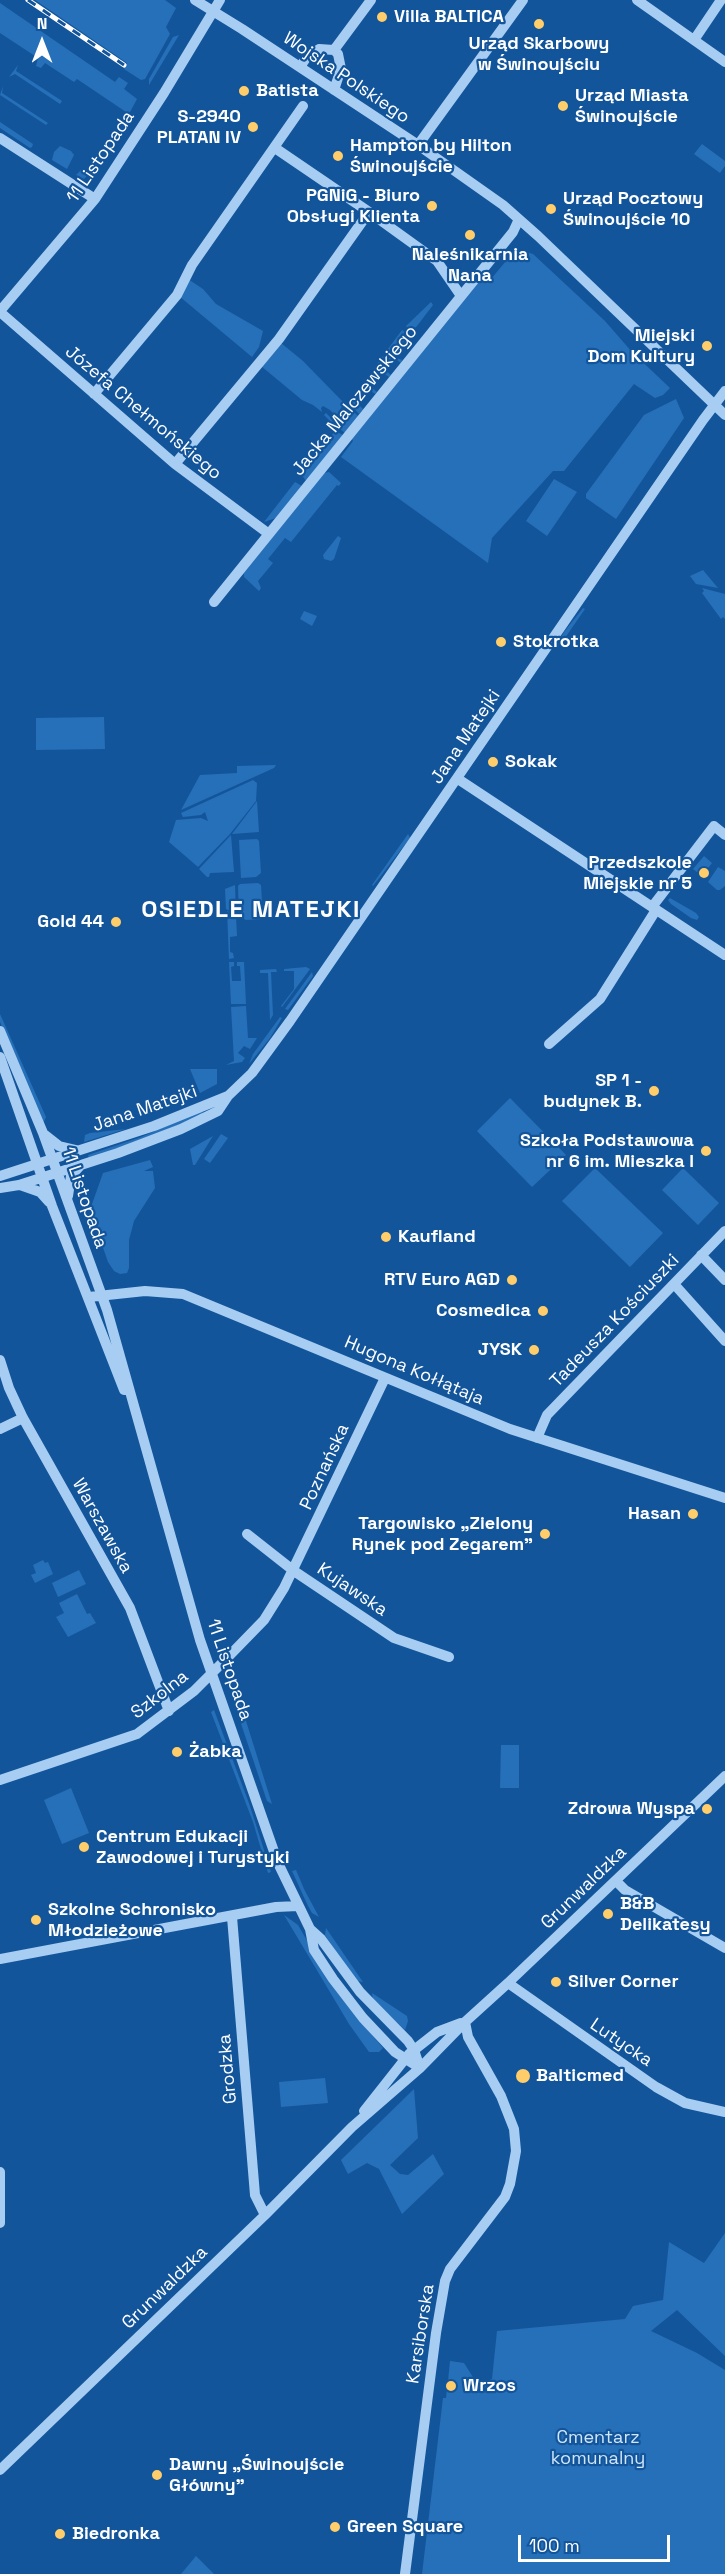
<!DOCTYPE html>
<html>
<head>
<meta charset="utf-8">
<style>
  body { margin:0 }
  #map { position:relative; width:725px; height:2574px; overflow:hidden; background:#13559b; font-family:"Space Grotesk",sans-serif }
  canvas { display:block }
  .north { position:absolute; left:12px; top:12px; width:60px; height:60px; -webkit-text-stroke:4px #13559b; paint-order:stroke; rotate:0deg; font-size:16px; font-weight:700; line-height:24px; text-align:center; color:#fff }
  .north::after { content:''; display:block; margin:auto; width:21px; height:27px; background:#fff; clip-path:polygon(50% 0,100% 100%,50% 72%,0 100%) }
  .scale { position:absolute; left:518px; top:2535px; width:152px; height:27px; box-sizing:border-box; border:3px solid #fff; border-top:0; padding-left:8px; font-size:18px; line-height:21px; white-space:nowrap; color:#fff; -webkit-text-stroke:4px #13559b; paint-order:stroke }
</style>
</head>
<body>
<div id="map">
<canvas width="725" height="2574"></canvas>
<div class="north">N</div>
<div class="scale">100 m</div>
</div>
<script>
const c = document.querySelector('canvas').getContext('2d');
c.lineJoin = 'round';
function fill(path, color) { c.fillStyle = color; c.fill(path, 'evenodd'); }
const poly = rows => new Path2D(rows.map(r => 'M' + r).join(''));
function trace(path, color, width, dash) { c.strokeStyle = color; c.lineWidth = width; c.lineCap = dash ? 'butt' : 'round'; c.setLineDash(dash || []); c.stroke(path); }
function drawText(font, color, halo, rows, align = 'center') {
  c.font = font + ' "Space Grotesk",sans-serif'; c.lineWidth = 4.5; c.setLineDash([]); c.textBaseline = 'middle'; c.strokeStyle = halo; c.fillStyle = color; for (const [text, x, y, turn = 0] of rows) {
    c.save(); c.translate(x, y); c.rotate((+turn || 0) * Math.PI / 180); c.textAlign = isNaN(turn) ? turn : align; if (halo) c.strokeText(text, 0, 0); c.fillText(text, 0, 0); c.restore();
  }
}
fill(poly([
  [35,0,165,0,176,8,166,27,170,34,145,79,141,80,124,69,127,63],
  [0,3,115,82,119,77,128,83,124,89,137,99,129,114,77,79,74,82,45,63,41,68,36,66,38,58,0,33],
  [179,35,149,85,149,79,173,37],
  [18,65,16,71,62,101,60,104,15,74,9,77],
  [3,86,2,93,48,123,46,125,0,95],
  [0,122,33,144,32,147,30,148,0,128],
  [702,144,725,161,725,166,720,173,694,154],
  [60,146,71,151,74,155,67,169,52,160,54,152],
  [95,160,100,163,84,179,76,175,81,170,87,172],
  [516,249,533,254,605,321,632,352,670,388,663,395,655,398,634,384,564,471,553,471,492,538,488,563,341,457,353,441,352,439,484,276,491,279],
  [188,279,203,289,216,304,263,331,259,347,252,357,179,296],
  [431,302,433,305,417,326,411,331,408,330,406,326],
  [402,330,406,332,405,340,398,348,390,352,388,349],
  [281,343,303,361,344,403,332,423,324,415,326,413,331,418,334,414,330,410,323,406,321,408,322,412,313,405,302,400,261,366],
  [389,355,402,360,401,363,394,358,385,370,391,375,389,377,383,373,371,387,377,392,375,394,369,390,358,404,363,409,359,414,350,404,351,401,382,357],
  [676,399,684,418,616,519,586,498,586,494,644,415],
  [348,406,358,416,345,433,335,425],
  [335,431,343,435,306,481,301,474],
  [329,472,341,483,339,486,337,485,291,542,285,538,268,559,273,563,258,581,261,588,259,591,244,577,244,573,324,473],
  [554,479,577,492,547,536,526,521],
  [295,482,302,486,276,518,264,522],
  [338,536,341,538,334,559,331,561,324,559,323,555],
  [703,570,718,588,696,584,690,576],
  [702,588,725,594,725,619,723,617,721,619,702,593,704,591],
  [583,608,585,609,558,648,556,646,564,632],
  [304,611,317,616,312,626,300,619],
  [104,717,105,749,36,750,36,718],
  [276,765,274,768,181,810,200,775,237,773,237,766],
  [253,780,257,783,256,801,230,834,198,867,169,842,176,820,201,818,208,821,205,812,201,815,183,817,181,813],
  [257,801,259,832,232,834],
  [408,834,410,838,373,886,372,885],
  [231,835,234,872,210,873,209,877,207,877,199,869],
  [257,839,259,841,261,873,256,877,241,878,239,840],
  [704,856,712,863,702,876,693,869],
  [718,867,725,871,725,886,720,890,717,890,708,882],
  [258,883,261,885,263,919,246,920,239,916,238,886,240,884],
  [235,885,236,914,226,909,225,889],
  [670,898,696,913,699,917,697,920,691,918,671,904,668,900],
  [227,911,236,916,237,936,230,937,230,952,233,953,234,958,229,959],
  [234,962,234,966,231,967,232,981,241,981,240,966,237,966,237,962,244,962,246,1004,231,1004,229,962],
  [306,967,310,969,282,1007,281,1006,294,989,294,971,284,971,284,969],
  [276,969,277,972,271,972,273,1015,270,1020,268,973,260,973,260,970],
  [312,972,313,976,288,1010,285,1009],
  [246,1006,248,1038,257,1038,250,1049,244,1046,238,1053,245,1058,242,1062,226,1065,234,1061,231,1007],
  [0,1014,46,1117,43,1124,0,1022],
  [280,1017,282,1018,270,1038,249,1064,253,1054],
  [190,1069,217,1069,217,1084,200,1093],
  [510,1098,566,1155,532,1187,477,1131],
  [202,1111,204,1115,89,1159,88,1155,141,1137],
  [126,1129,84,1142,85,1135,90,1133],
  [221,1134,228,1138,210,1163,204,1159],
  [213,1136,195,1165,193,1165,190,1149],
  [150,1160,153,1167,144,1171,153,1171,155,1188,134,1221,129,1240,129,1268,127,1273,120,1274,114,1271,108,1262,91,1213,91,1207,103,1173],
  [595,1168,663,1233,630,1267,562,1201],
  [683,1168,719,1203,698,1225,662,1190],
  [43,1560,45,1563,48,1562,53,1574,35,1583,31,1575,36,1573,33,1565],
  [79,1570,86,1584,58,1597,52,1583],
  [77,1594,87,1614,90,1613,96,1623,68,1637,56,1617,64,1613,59,1603],
  [234,1703,241,1705,272,1804,267,1801],
  [214,1710,250,1806,271,1872,268,1873,253,1822,211,1712],
  [501,1745,519,1745,519,1788,500,1788],
  [71,1788,89,1833,62,1844,44,1800],
  [296,1870,304,1889,319,1917,312,1913,308,1906,292,1871],
  [284,1915,298,1925,336,1991,383,2048,379,2052,369,2052,349,2024],
  [326,1928,363,1982,357,1981,341,1960,325,1935],
  [372,1993,407,2016,408,2021,405,2030,373,2000],
  [325,2078,328,2103,281,2107,279,2082],
  [414,2089,418,2138,390,2165,400,2174,408,2175,433,2154,444,2174,402,2214,379,2169,367,2163,348,2174,341,2160],
  [725,2233,725,2356,677,2310,651,2331,697,2353,725,2370,725,2574,422,2574,443,2398,446,2398,447,2389,455,2390,456,2382,448,2381,450,2361,464,2363,478,2385,492,2379,497,2331,625,2319,633,2306,663,2300,669,2242,704,2263],
  [196,2556,214,2574,181,2574]
]), '#2670b9');
trace(poly([
  [195,0,242,29,418,145,503,205,538,236,725,415],
  [637,0,725,62],
  [694,40,721,0],
  [334,50,371,0],
  [300,67,306,58,319,49,334,50,338,54,341,69,334,90],
  [0,138,95,199],
  [418,145,523,0],
  [369,212,437,261,461,296],
  [0,311,95,199,164,93,220,0],
  [0,312,175,464,269,534],
  [94,394,177,295,192,265,303,106],
  [175,464,279,339,369,212,275,148],
  [214,602,513,232,519,219],
  [458,779,725,955],
  [652,907,714,826,725,835],
  [0,1031,43,1133,107,1310,200,1640,278,1863,310,1929,314,1950,333,1979,363,2018,395,2052,420,2068],
  [549,1044,600,999,656,910],
  [0,1057,52,1206,124,1390],
  [45,1135,59,1146,76,1150],
  [0,1176,154,1126,228,1096],
  [20,1185,40,1192,49,1202],
  [0,1188,19,1185,118,1153,181,1129,218,1111,228,1096,252,1073,290,1021,703,420,725,391],
  [68,1196,71,1176,81,1165],
  [701,1255,725,1280],
  [674,1284,725,1341],
  [89,1297,145,1291,183,1294,510,1429,725,1498],
  [0,1360,9,1388,23,1418,130,1608,169,1711],
  [0,1429,23,1418],
  [537,1438,547,1415,725,1231],
  [247,1534,294,1571,394,1638,449,1657],
  [0,1780,137,1734,194,1691,229,1656,264,1620,284,1588,385,1378],
  [616,1881,625,1890,725,1948],
  [232,1917,255,2195,265,2215],
  [310,1929,321,1939,360,1992,408,2041,414,2050,420,2068],
  [0,1959,276,1907,298,1906],
  [508,1983,656,2087,685,2103,725,2112],
  [364,2111,409,2054,437,2032,461,2023],
  [0,2172,0,2223],
  [0,2470,265,2215,352,2127,420,2068,465,2022,508,1983,725,1776],
  [405,2574,436,2333,445,2281,450,2269,505,2197,510,2184,516,2151,514,2129,501,2096,468,2037,465,2022]
]), '#a7cdf3', 10);
const rail = poly([
  [28,0,124,65]
]);
trace(rail, '#fff', 5);
trace(rail, '#13559b', 3, [9]);
for (const [x, y, r, color] of [
  [382,17,6,"#ffcd6a"],
  [539,24,6,"#ffcd6a"],
  [244,91,6,"#ffcd6a"],
  [563,106,6,"#ffcd6a"],
  [253,127,6,"#ffcd6a"],
  [338,156,6,"#ffcd6a"],
  [432,206,6,"#ffcd6a"],
  [551,209,6,"#ffcd6a"],
  [470,235,6,"#ffcd6a"],
  [707,346,6,"#ffcd6a"],
  [501,642,6,"#ffcd6a"],
  [493,762,6,"#ffcd6a"],
  [704,873,6,"#ffcd6a"],
  [116,922,6,"#ffcd6a"],
  [654,1091,6,"#ffcd6a"],
  [706,1151,6,"#ffcd6a"],
  [386,1237,6,"#ffcd6a"],
  [512,1280,6,"#ffcd6a"],
  [543,1311,6,"#ffcd6a"],
  [534,1350,6,"#ffcd6a"],
  [693,1514,6,"#ffcd6a"],
  [545,1534,6,"#ffcd6a"],
  [177,1752,6,"#ffcd6a"],
  [707,1809,6,"#ffcd6a"],
  [84,1847,6,"#ffcd6a"],
  [608,1914,6,"#ffcd6a"],
  [36,1920,6,"#ffcd6a"],
  [556,1982,6,"#ffcd6a"],
  [523,2076,8,"#ffcd6a"],
  [451,2386,6,"#ffcd6a"],
  [157,2475,6,"#ffcd6a"],
  [335,2527,6,"#ffcd6a"],
  [60,2534,6,"#ffcd6a"]
]) { const dot = new Path2D(); dot.arc(x, y, r, 0, 2 * Math.PI); c.fillStyle = color; c.fill(dot); trace(dot, '#13559b', 2); }
drawText('bold 18px', '#fff', '#13559b', [
  ["Villa BALTICA",394,17],
  ["Urząd Skarbowy",539,44,"center"],
  ["w Świnoujściu",539,65,"center"],
  ["Batista",256,91],
  ["Urząd Miasta",575,96],
  ["Świnoujście",575,117],
  ["S-2940",241,117,"right"],
  ["PLATAN IV",241,138,"right"],
  ["Hampton by Hilton",350,146],
  ["Świnoujście",350,167],
  ["PGNiG - Biuro",420,196,"right"],
  ["Obsługi Klienta",420,217,"right"],
  ["Urząd Pocztowy",563,199],
  ["Świnoujście 10",563,220],
  ["Naleśnikarnia",470,255,"center"],
  ["Nana",470,276,"center"],
  ["Miejski",695,336,"right"],
  ["Dom Kultury",695,357,"right"],
  ["Stokrotka",513,642],
  ["Sokak",505,762],
  ["Przedszkole",692,863,"right"],
  ["Miejskie nr 5",692,884,"right"],
  ["Gold 44",104,922,"right"],
  ["SP 1 -",642,1081,"right"],
  ["budynek B.",642,1102,"right"],
  ["Szkoła Podstawowa",694,1141,"right"],
  ["nr 6 im. Mieszka I",694,1162,"right"],
  ["Kaufland",398,1237],
  ["RTV Euro AGD",500,1280,"right"],
  ["Cosmedica",531,1311,"right"],
  ["JYSK",522,1350,"right"],
  ["Hasan",681,1514,"right"],
  ["Targowisko „Zielony",533,1524,"right"],
  ["Rynek pod Zegarem”",533,1545,"right"],
  ["Żabka",189,1752],
  ["Zdrowa Wyspa",695,1809,"right"],
  ["Centrum Edukacji",96,1837],
  ["Zawodowej i Turystyki",96,1858],
  ["B&B",620,1904],
  ["Delikatesy",620,1925],
  ["Szkolne Schronisko",48,1910],
  ["Młodzieżowe",48,1931],
  ["Silver Corner",568,1982],
  ["Balticmed",536,2076],
  ["Wrzos",463,2386],
  ["Dawny „Świnoujście",169,2465],
  ["Główny”",169,2486],
  ["Green Square",347,2527],
  ["Biedronka",72,2534]
], 'left');
drawText('18px', '#fff', '#13559b', [
  ["Wojska Polskiego",346,78,34],
  ["11 Listopada",101,157,-56],
  ["Jacka Malczewskiego",355,401,-51],
  ["Józefa Chełmońskiego",143,413,40],
  ["Jana Matejki",466,737,-56],
  ["Jana Matejki",145,1109,-19],
  ["11 Listopada",84,1198,71],
  ["Tadeusza Kościuszki",615,1321,-46],
  ["Hugona Kołłątaja",414,1371,23],
  ["Poznańska",325,1467,-65],
  ["Warszawska",102,1526,61],
  ["Kujawska",352,1590,34],
  ["11 Listopada",229,1670,71],
  ["Szkolna",160,1695,-38],
  ["Grunwaldzka",584,1888,-44],
  ["Lutycka",621,2043,34],
  ["Grodzka",228,2069,-95],
  ["Grunwaldzka",165,2288,-44],
  ["Karsiborska",421,2334,-81]
]);
drawText('18px', '#cfe6fd', '#13559b', [
  ["Cmentarz",598,2438],
  ["komunalny",598,2459]
]);
c.letterSpacing = '1.5px';
drawText('bold 24px', '#fff', '#13559b', [
  ["OSIEDLE MATEJKI",251,910]
]);
c.letterSpacing = '0px';
</script>
</body>
</html>
